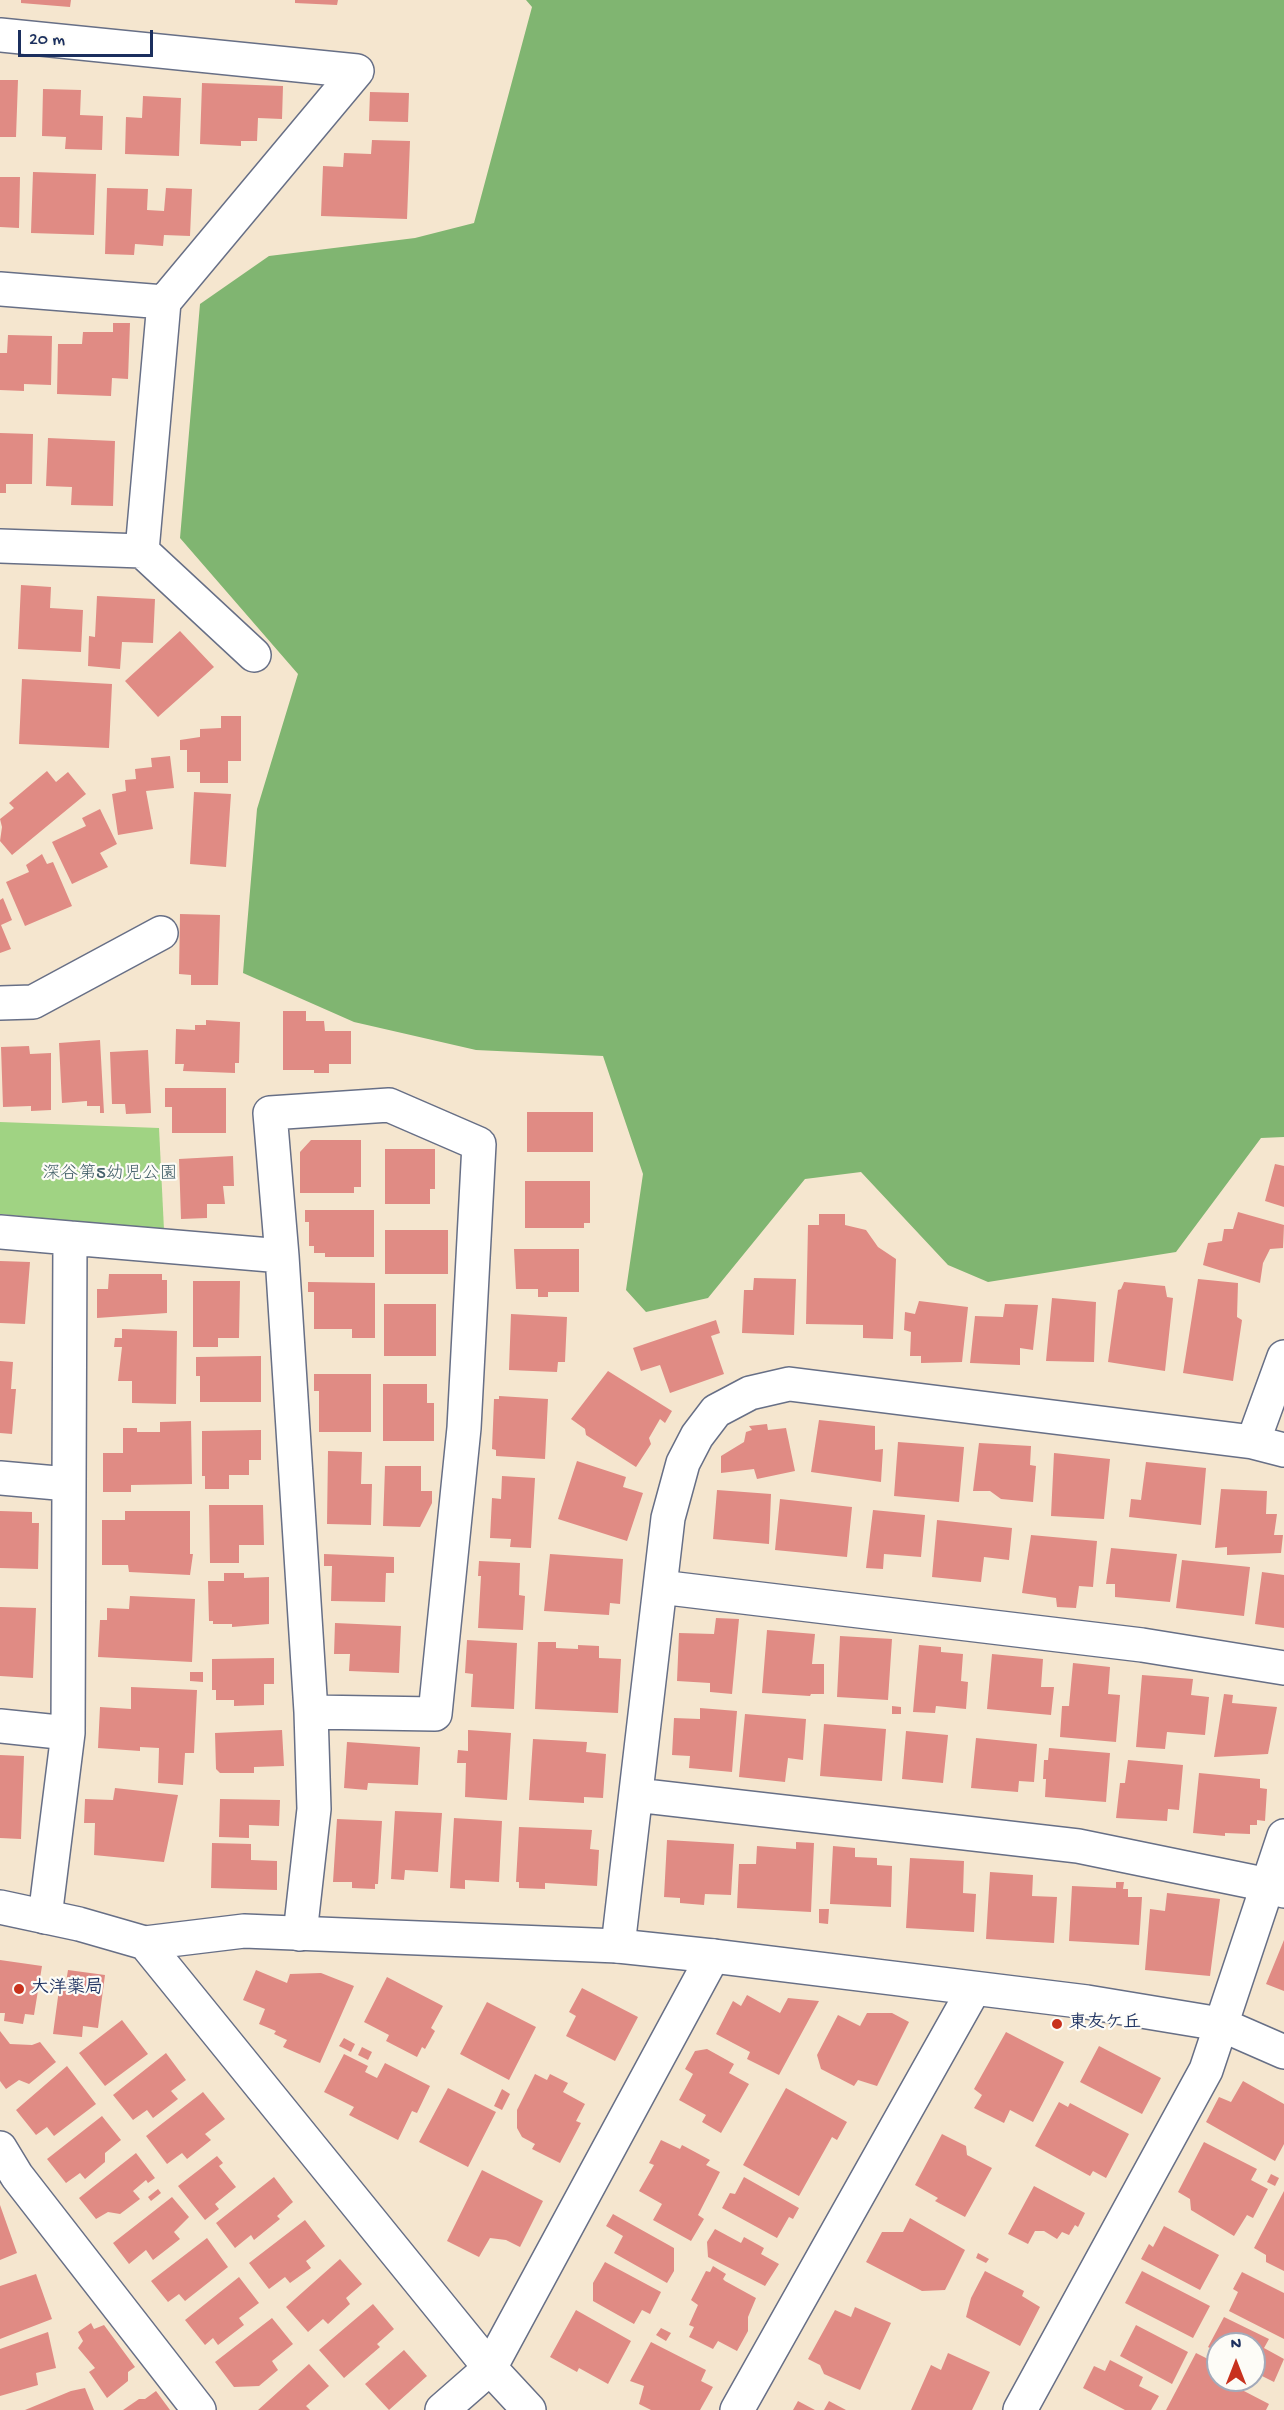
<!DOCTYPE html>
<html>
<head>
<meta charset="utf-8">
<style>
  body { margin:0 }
  #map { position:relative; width:1284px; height:2410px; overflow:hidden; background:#f5e6cf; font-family:"Gochi Hand",sans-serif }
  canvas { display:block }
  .north { position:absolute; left:1206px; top:2332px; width:60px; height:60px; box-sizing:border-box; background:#fdfcf7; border:2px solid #a3aaba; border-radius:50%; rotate:0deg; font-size:16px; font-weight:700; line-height:24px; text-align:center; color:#1b2f5e }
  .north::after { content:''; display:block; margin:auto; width:21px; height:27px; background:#c8321e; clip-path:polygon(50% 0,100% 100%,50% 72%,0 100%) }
  .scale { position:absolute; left:18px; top:30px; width:135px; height:27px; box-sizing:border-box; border:3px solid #1b2f5e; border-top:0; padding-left:8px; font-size:18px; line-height:21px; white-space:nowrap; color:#1b2f5e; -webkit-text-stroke:4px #fdfcf7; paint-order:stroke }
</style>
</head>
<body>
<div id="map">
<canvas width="1284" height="2410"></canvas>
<div class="north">N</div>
<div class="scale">20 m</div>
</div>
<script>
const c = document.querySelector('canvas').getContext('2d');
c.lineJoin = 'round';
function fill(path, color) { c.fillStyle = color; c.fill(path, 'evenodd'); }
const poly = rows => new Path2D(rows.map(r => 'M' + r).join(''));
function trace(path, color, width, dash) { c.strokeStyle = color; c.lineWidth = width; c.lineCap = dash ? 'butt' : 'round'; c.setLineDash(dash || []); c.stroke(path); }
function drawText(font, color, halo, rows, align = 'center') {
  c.font = font + ' "Gochi Hand","Klee One",sans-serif'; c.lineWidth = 4.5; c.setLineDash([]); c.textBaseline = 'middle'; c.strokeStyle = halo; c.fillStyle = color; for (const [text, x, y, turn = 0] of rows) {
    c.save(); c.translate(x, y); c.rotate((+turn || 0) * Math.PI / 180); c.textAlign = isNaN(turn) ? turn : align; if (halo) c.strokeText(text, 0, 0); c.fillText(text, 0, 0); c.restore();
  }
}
fill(poly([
  [0,1122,159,1128,164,1230,0,1214]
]), '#a0d383');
fill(poly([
  [526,0,1284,0,1284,1137,1261,1138,1176,1252,988,1282,948,1265,861,1172,805,1179,708,1298,646,1312,626,1290,643,1174,603,1056,476,1050,354,1022,243,973,257,809,298,674,180,538,200,304,269,256,415,238,474,223,532,7]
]), '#80b571');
fill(poly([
  [21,0,71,0,70,7,21,3],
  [295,0,338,0,337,5,295,3],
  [0,80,18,80,16,137,0,137],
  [202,83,283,86,282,119,258,118,257,141,241,141,241,146,200,144],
  [43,89,81,90,80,115,103,116,102,150,65,149,66,137,42,136],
  [370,92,409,93,408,122,369,121],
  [143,96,181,98,179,156,125,154,126,117,142,118],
  [372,140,410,141,407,219,321,216,323,166,343,167,344,153,371,154],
  [33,172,96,174,94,235,31,233],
  [0,177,20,177,19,228,0,227],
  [107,188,148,189,147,210,164,211,166,188,192,189,190,236,164,235,163,246,135,244,134,255,105,254],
  [113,323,130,323,128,379,112,378,111,396,57,394,58,344,82,344,83,332,113,332],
  [8,335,52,336,51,385,24,384,24,391,0,390,0,353,7,353],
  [0,433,33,434,32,484,6,484,6,493,0,493],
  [48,438,115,441,113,506,71,505,72,487,46,486],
  [21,585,51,587,50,608,83,610,81,652,18,649],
  [97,596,155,599,153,643,122,642,120,669,88,666,89,636,95,637],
  [180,631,214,667,158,717,125,681],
  [22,679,112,684,109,748,19,744],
  [221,716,241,716,241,761,228,761,228,783,200,783,200,772,187,772,187,750,180,750,180,740,200,737,200,729,221,728],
  [170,756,174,788,146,791,153,829,118,835,112,794,126,791,125,780,136,779,135,769,152,767,151,758],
  [47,771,56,782,68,772,86,794,12,855,0,841,2,827,0,819,14,808,9,803],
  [194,792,231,794,226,867,190,864],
  [100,809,117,844,100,853,108,867,72,884,52,842,86,826,82,818],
  [42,854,47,864,53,862,72,906,25,926,6,882,29,872,26,865],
  [3,898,12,920,1,925,11,949,0,953,0,900],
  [180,914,220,915,218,985,191,985,191,975,179,974],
  [283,1011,306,1011,306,1021,324,1021,325,1031,351,1031,351,1064,329,1064,329,1073,314,1073,314,1070,283,1070],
  [206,1020,240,1022,239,1063,235,1063,235,1073,183,1071,184,1064,175,1064,176,1029,195,1030,195,1025,206,1025],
  [100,1040,104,1113,100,1113,100,1106,87,1106,87,1101,62,1103,59,1043],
  [29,1046,30,1054,51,1053,51,1110,31,1111,31,1106,3,1107,1,1047],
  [148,1050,151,1113,126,1114,125,1104,112,1104,110,1052],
  [165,1088,226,1088,226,1133,172,1133,172,1107,165,1107],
  [527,1112,593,1112,593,1152,527,1152],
  [311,1140,361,1140,361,1187,354,1187,354,1193,300,1193,300,1152],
  [385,1149,435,1149,435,1189,430,1189,430,1204,385,1204],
  [233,1156,234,1186,223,1186,225,1204,207,1204,207,1218,181,1219,179,1159],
  [1275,1164,1284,1166,1284,1207,1265,1201],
  [525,1181,590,1181,590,1223,584,1223,584,1228,525,1228],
  [305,1210,374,1210,374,1257,325,1257,325,1253,314,1253,314,1246,309,1246,309,1222,305,1222],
  [1238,1212,1284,1225,1283,1248,1270,1249,1263,1263,1260,1283,1203,1265,1208,1243,1222,1241,1224,1229,1233,1229],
  [819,1214,845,1214,845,1225,866,1230,878,1247,896,1259,893,1339,863,1338,863,1325,806,1324,808,1225,819,1225],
  [385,1230,448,1230,448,1274,385,1274],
  [514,1249,579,1249,579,1292,548,1292,548,1297,538,1297,538,1289,516,1289],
  [0,1261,30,1262,25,1324,0,1323],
  [109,1274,162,1274,162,1280,167,1280,167,1313,97,1318,97,1289,108,1289],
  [754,1278,796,1279,794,1335,742,1333,744,1290,753,1290],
  [1198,1279,1238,1283,1237,1317,1242,1320,1233,1381,1183,1373],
  [193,1281,240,1281,239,1338,218,1338,218,1347,193,1347],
  [308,1282,375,1283,375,1338,352,1338,352,1329,314,1329,314,1292,308,1292],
  [1124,1282,1165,1286,1167,1297,1173,1298,1165,1371,1108,1362,1118,1290,1121,1289],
  [1052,1298,1096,1302,1094,1362,1046,1361],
  [919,1301,968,1307,962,1362,921,1363,921,1356,910,1356,911,1332,904,1330,905,1312,915,1314],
  [384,1304,436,1304,436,1356,384,1356],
  [1005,1304,1038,1305,1033,1350,1020,1348,1020,1365,970,1363,975,1316,1003,1317],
  [511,1314,567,1317,565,1362,558,1362,557,1372,509,1370],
  [716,1320,720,1333,711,1336,724,1374,670,1393,660,1365,641,1371,633,1348],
  [122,1329,177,1331,176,1404,132,1403,132,1381,118,1381,122,1347,114,1347,115,1338,122,1338],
  [261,1356,261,1402,200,1402,200,1376,196,1376,196,1357],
  [0,1361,13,1362,11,1389,16,1389,12,1434,0,1433],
  [608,1371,672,1411,665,1423,660,1419,649,1438,651,1444,636,1467,586,1435,585,1429,571,1419],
  [314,1374,371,1374,371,1432,319,1432,319,1391,314,1391],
  [383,1384,427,1384,427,1403,434,1403,434,1441,383,1441],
  [499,1396,548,1399,545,1459,496,1456,496,1450,492,1449,494,1399,499,1399],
  [819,1420,875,1426,875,1450,883,1449,881,1482,811,1472],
  [191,1421,192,1484,131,1485,131,1492,103,1492,103,1453,123,1453,123,1428,137,1428,137,1432,160,1432,160,1422],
  [767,1424,768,1430,786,1428,795,1471,757,1479,754,1469,721,1473,721,1456,744,1442,746,1432,752,1430,749,1426],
  [261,1430,261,1460,249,1460,249,1475,229,1475,229,1489,205,1489,205,1476,202,1476,202,1431],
  [898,1442,964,1447,959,1502,894,1496],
  [979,1443,1031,1446,1030,1465,1036,1466,1033,1502,1001,1499,990,1491,973,1491],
  [328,1451,362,1452,361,1484,372,1484,371,1525,327,1524],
  [1054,1453,1110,1459,1104,1519,1051,1516],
  [577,1461,626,1477,623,1487,643,1493,627,1541,558,1519],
  [1146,1462,1206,1468,1201,1525,1129,1517,1131,1499,1141,1500],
  [385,1466,421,1466,421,1491,432,1491,432,1503,420,1527,383,1526],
  [502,1476,535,1478,531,1548,510,1547,511,1539,490,1538,492,1498,501,1499],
  [1221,1489,1267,1491,1266,1514,1277,1514,1274,1535,1283,1535,1281,1553,1227,1555,1227,1547,1215,1548],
  [717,1490,771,1494,769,1544,713,1539],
  [780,1499,852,1507,847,1557,775,1550],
  [209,1505,263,1505,264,1545,239,1545,239,1563,210,1563],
  [873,1510,925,1515,921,1557,884,1554,883,1569,866,1568],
  [0,1511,32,1512,32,1523,39,1523,38,1569,0,1568],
  [125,1511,190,1511,190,1554,193,1554,190,1575,129,1572,128,1565,102,1565,102,1520,125,1520],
  [937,1520,1012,1528,1009,1560,984,1557,981,1582,932,1577],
  [1031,1535,1097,1541,1093,1587,1079,1586,1076,1608,1057,1607,1056,1598,1022,1593],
  [1111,1548,1177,1554,1170,1602,1115,1597,1115,1584,1106,1584],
  [324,1554,394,1557,394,1573,386,1573,385,1602,331,1601,332,1566,324,1566],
  [550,1554,623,1559,620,1604,610,1603,609,1615,544,1611],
  [1182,1560,1250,1567,1244,1616,1176,1608],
  [479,1561,520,1563,519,1595,525,1596,523,1630,478,1628,481,1576,478,1576],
  [1262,1572,1284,1575,1284,1628,1255,1624],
  [224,1573,244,1573,244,1578,269,1577,269,1624,232,1627,232,1624,213,1624,213,1621,209,1621,208,1581,224,1581],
  [130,1596,195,1599,192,1662,98,1657,100,1620,107,1620,107,1608,129,1609],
  [0,1607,36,1608,33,1678,0,1676],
  [716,1618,739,1619,732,1694,710,1692,710,1683,677,1681,679,1633,714,1634],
  [335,1623,401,1626,399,1673,349,1671,350,1654,334,1654],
  [767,1630,815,1634,812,1664,824,1664,824,1694,811,1694,810,1696,762,1693],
  [840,1636,892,1639,888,1700,837,1697],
  [467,1640,517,1643,514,1709,471,1707,473,1674,465,1673],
  [538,1642,556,1642,556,1648,578,1649,578,1645,599,1646,599,1658,621,1659,618,1713,535,1709],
  [919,1645,941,1647,941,1652,963,1654,961,1681,968,1682,966,1709,936,1706,935,1713,913,1712],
  [992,1654,1043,1659,1041,1687,1054,1687,1051,1715,987,1709],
  [274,1658,274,1684,264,1684,264,1705,234,1706,234,1700,216,1700,216,1690,212,1690,212,1659],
  [1073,1663,1110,1667,1108,1694,1120,1695,1116,1742,1060,1737,1062,1706,1069,1706],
  [190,1672,203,1672,203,1682,190,1681],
  [1142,1675,1193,1679,1191,1695,1209,1697,1205,1735,1167,1732,1165,1749,1136,1747],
  [131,1687,197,1690,194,1753,185,1753,183,1785,158,1783,159,1748,140,1747,140,1751,98,1748,100,1707,131,1709],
  [1224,1694,1233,1695,1232,1703,1277,1707,1268,1754,1214,1757],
  [892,1706,901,1707,901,1714,892,1714],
  [700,1708,737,1711,732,1772,689,1768,690,1756,672,1755,674,1718,700,1719],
  [745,1714,806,1719,803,1760,788,1758,785,1782,739,1777],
  [824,1724,886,1729,882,1781,820,1776],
  [282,1730,284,1766,254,1767,254,1773,220,1773,216,1769,215,1733],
  [468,1730,511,1733,507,1800,465,1797,466,1763,457,1763,458,1750,468,1751],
  [906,1731,948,1735,943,1783,902,1779],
  [976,1738,1037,1744,1034,1782,1019,1781,1018,1792,971,1788],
  [533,1739,587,1742,586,1752,606,1754,603,1798,584,1797,584,1803,529,1800],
  [347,1742,420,1747,418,1785,368,1783,367,1790,344,1788],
  [1049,1748,1110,1753,1106,1802,1045,1797,1046,1779,1043,1779,1044,1760,1048,1760],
  [0,1755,24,1756,21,1839,0,1838],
  [1128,1760,1183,1765,1179,1810,1168,1809,1167,1821,1116,1818,1120,1783,1125,1783],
  [1199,1773,1260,1779,1260,1788,1267,1789,1265,1821,1257,1820,1257,1825,1250,1825,1250,1834,1225,1833,1225,1836,1193,1833],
  [115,1788,178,1795,164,1862,94,1855,95,1823,84,1823,85,1799,113,1800],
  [220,1799,280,1800,279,1826,249,1825,249,1838,219,1837],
  [395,1811,442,1813,438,1872,405,1870,404,1880,391,1879],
  [454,1818,502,1821,499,1882,465,1880,465,1889,450,1888],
  [337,1819,382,1821,378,1884,375,1884,375,1889,352,1888,352,1882,333,1882],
  [519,1827,592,1830,590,1849,599,1850,597,1886,545,1883,545,1889,519,1888,519,1882,516,1882],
  [667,1840,734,1844,731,1895,705,1894,704,1905,680,1903,680,1898,664,1897],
  [796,1842,814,1843,811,1912,737,1908,739,1864,756,1864,757,1846,796,1849],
  [212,1843,251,1844,251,1860,277,1861,277,1890,211,1888],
  [833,1846,855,1848,855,1857,877,1858,877,1865,892,1866,891,1907,830,1904],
  [910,1858,964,1861,963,1893,976,1894,974,1932,906,1928],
  [990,1872,1033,1875,1032,1896,1057,1897,1054,1943,986,1939],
  [1116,1882,1124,1882,1123,1889,1128,1889,1128,1897,1142,1897,1139,1945,1069,1941,1072,1886,1116,1888],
  [1167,1893,1220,1899,1210,1976,1145,1970,1150,1909,1165,1911],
  [819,1909,829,1909,828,1924,819,1923],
  [1284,1940,1284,1991,1266,1984],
  [0,1960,42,1966,34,2015,25,2014,23,2024,4,2021,5,2013,0,2013],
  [68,1970,105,1975,98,2028,83,2026,82,2037,53,2034,60,1982,66,1982],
  [256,1970,287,1983,290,1974,321,1973,354,1986,320,2063,283,2047,287,2040,274,2034,276,2031,259,2024,265,2009,243,2000],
  [387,1977,443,2006,431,2028,435,2031,425,2049,422,2047,417,2057,386,2041,389,2035,364,2022],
  [582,1988,638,2017,615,2061,566,2036,576,2016,569,2012],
  [747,1995,780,2013,788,1998,819,2001,779,2075,747,2059,750,2052,716,2034,733,2001,741,2006],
  [487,2002,536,2027,509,2080,460,2054],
  [867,2013,892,2013,909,2022,877,2086,858,2080,854,2086,821,2069,817,2055,838,2015,860,2026],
  [122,2020,148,2054,105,2086,79,2053],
  [0,2031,10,2044,32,2045,40,2042,56,2062,29,2084,19,2080,6,2089,0,2081],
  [1006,2032,1064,2062,1033,2122,1010,2110,1004,2123,974,2108,982,2095,974,2089],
  [344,2038,355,2044,351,2052,339,2046],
  [1099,2046,1161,2078,1142,2114,1080,2082],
  [362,2047,372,2052,368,2060,358,2055],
  [707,2049,734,2064,729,2073,749,2084,721,2133,702,2122,706,2115,679,2100,693,2074,685,2069,695,2051],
  [166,2053,186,2080,171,2091,178,2099,153,2118,147,2110,133,2120,113,2095],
  [344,2054,368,2066,365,2072,377,2078,385,2063,430,2086,417,2113,412,2111,398,2140,349,2115,354,2107,324,2092],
  [67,2066,96,2104,54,2136,47,2127,36,2135,16,2110],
  [535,2074,547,2080,550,2074,568,2083,563,2092,585,2104,576,2121,581,2123,560,2163,532,2149,535,2144,522,2137,517,2128,517,2110],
  [1243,2081,1284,2104,1284,2144,1275,2161,1206,2122,1219,2097,1231,2102],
  [448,2088,496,2112,468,2167,419,2142],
  [786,2088,847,2122,837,2140,832,2137,799,2196,743,2165],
  [502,2089,510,2094,502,2110,494,2106],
  [203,2092,225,2119,205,2134,211,2140,187,2159,182,2153,167,2164,146,2136],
  [1059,2102,1068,2107,1070,2103,1129,2134,1106,2178,1093,2171,1090,2176,1035,2146],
  [102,2116,121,2140,105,2153,105,2162,85,2179,80,2173,66,2183,47,2159],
  [942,2134,966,2146,967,2155,992,2168,965,2217,935,2201,938,2198,915,2185],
  [661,2140,680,2149,682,2145,710,2160,706,2165,720,2172,698,2215,704,2219,691,2241,653,2220,662,2204,639,2191,654,2165,649,2163],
  [1204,2142,1257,2169,1251,2180,1268,2189,1253,2218,1247,2215,1234,2236,1191,2210,1190,2199,1178,2192],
  [136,2153,155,2178,148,2183,146,2180,133,2191,140,2199,120,2214,108,2212,96,2219,79,2198],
  [217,2156,223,2163,219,2166,236,2187,215,2204,219,2209,205,2220,178,2186],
  [482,2170,543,2201,520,2247,506,2240,490,2238,479,2257,447,2241],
  [1271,2174,1279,2178,1275,2186,1267,2182],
  [274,2177,293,2202,277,2216,280,2219,254,2240,251,2235,235,2248,216,2223],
  [744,2177,799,2208,793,2219,789,2217,777,2238,722,2208,730,2193,735,2194],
  [1034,2186,1085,2213,1078,2227,1075,2225,1069,2235,1062,2232,1057,2239,1044,2231,1035,2231,1028,2244,1008,2234],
  [158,2189,161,2193,151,2201,148,2197],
  [1284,2191,1284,2271,1266,2262,1266,2255,1254,2248],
  [172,2197,189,2217,174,2232,180,2239,153,2260,146,2250,129,2264,113,2243],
  [0,2205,17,2253,0,2260],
  [613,2214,674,2248,674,2271,667,2283,614,2253,623,2236,606,2226],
  [910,2218,965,2250,945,2290,922,2291,866,2262,882,2232,903,2232],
  [305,2220,325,2246,306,2261,311,2268,290,2283,285,2277,269,2289,249,2263],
  [1164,2226,1219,2255,1200,2290,1141,2259,1149,2244,1153,2247],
  [715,2229,741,2243,744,2237,764,2248,761,2254,779,2264,765,2286,708,2257,707,2242],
  [207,2238,228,2267,185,2301,179,2294,168,2302,151,2281],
  [978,2253,989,2259,986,2263,976,2258],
  [340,2259,362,2284,346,2298,350,2304,328,2324,323,2319,308,2332,286,2307],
  [605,2262,661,2292,650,2314,642,2310,634,2324,593,2301,593,2283],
  [713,2266,726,2274,723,2279,725,2281,756,2298,748,2317,748,2331,737,2351,718,2341,713,2349,689,2337,694,2327,689,2325,698,2305,691,2300,706,2271,710,2272],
  [985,2271,1024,2291,1022,2296,1040,2307,1020,2346,966,2317,971,2298],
  [1142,2271,1210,2306,1193,2338,1125,2303],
  [1242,2272,1284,2293,1284,2339,1229,2311,1238,2292,1233,2289],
  [36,2274,52,2319,0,2339,0,2286],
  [239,2277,259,2303,239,2318,244,2325,218,2345,213,2338,205,2345,185,2320],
  [373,2304,394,2329,377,2344,380,2347,344,2378,319,2350],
  [855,2307,891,2323,860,2390,824,2374,820,2365,808,2359,835,2310,851,2317],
  [576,2310,631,2341,608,2384,579,2368,577,2372,550,2357],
  [1224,2317,1269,2339,1264,2348,1284,2359,1274,2382,1254,2372,1254,2344,1218,2344,1218,2352,1208,2347],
  [272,2318,293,2344,272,2361,278,2370,259,2386,234,2387,215,2362],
  [91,2323,94,2329,104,2325,135,2367,128,2372,128,2381,107,2398,89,2372,95,2368,78,2348,83,2341,78,2332],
  [1136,2325,1188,2352,1172,2384,1120,2356],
  [661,2328,671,2333,666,2341,656,2335],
  [48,2332,56,2368,36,2373,38,2385,0,2396,0,2349],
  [651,2342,706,2370,701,2381,713,2387,700,2410,651,2410,639,2404,644,2386,630,2381],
  [404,2350,427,2376,389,2410,365,2384],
  [948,2353,990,2372,972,2410,911,2410,931,2365,941,2370],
  [1196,2353,1218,2364,1218,2380,1247,2380,1242,2390,1269,2404,1266,2410,1166,2410],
  [1110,2360,1143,2377,1139,2386,1159,2396,1151,2410,1125,2410,1083,2388,1094,2366,1105,2371],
  [309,2364,329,2386,306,2406,310,2410,258,2410],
  [85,2388,94,2410,25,2410,71,2391],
  [156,2391,170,2410,123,2410,139,2399,145,2399],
  [798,2401,815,2410,793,2410],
  [829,2401,846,2410,824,2410]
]), '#e08b84');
const minor = poly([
  [0,35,357,71,164,302,142,551,0,546],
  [0,289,164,302],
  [142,551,254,655],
  [0,1003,33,1002,161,933],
  [0,1232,70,1238,68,1733,45,1917],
  [70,1238,282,1256],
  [1253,1442,1284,1357],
  [0,1478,68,1484],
  [660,1587,1142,1645,1284,1668],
  [0,1726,68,1733],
  [636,1795,1078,1846,1268,1885,1284,1891],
  [300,1934,314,1809,311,1712,282,1256,270,1113,389,1105,479,1144,464,1428,435,1714,311,1712],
  [618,1946,668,1518,683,1463,697,1436,716,1411,750,1393,789,1384,1253,1442,1284,1450],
  [0,2148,17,2176,199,2410],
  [442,2410,490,2368,713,1956],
  [737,2410,974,1989],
  [1020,2410,1206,2070,1284,1836]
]);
const tertiary = poly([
  [0,1907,79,1924,145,1943,244,1931,618,1946,713,1956,1087,2002,1220,2024,1284,2052],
  [145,1943,490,2368,529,2410]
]);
trace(minor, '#676f86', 36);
trace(tertiary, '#676f86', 36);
trace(minor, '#fff', 33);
trace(tertiary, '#fff', 33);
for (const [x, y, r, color] of [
  [19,1989,6,"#c8321e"],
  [1057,2024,6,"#c8321e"]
]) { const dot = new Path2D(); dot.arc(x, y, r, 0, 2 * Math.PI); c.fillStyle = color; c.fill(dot); trace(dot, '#fdfcf7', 2); }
drawText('18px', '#436069', '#fdfcf7', [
  ["深谷第5幼児公園",110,1175]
]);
drawText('bold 18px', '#1b2f5e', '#fdfcf7', [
  ["大洋薬局",31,1989],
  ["東友ケ丘",1069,2024]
], 'left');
</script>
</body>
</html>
